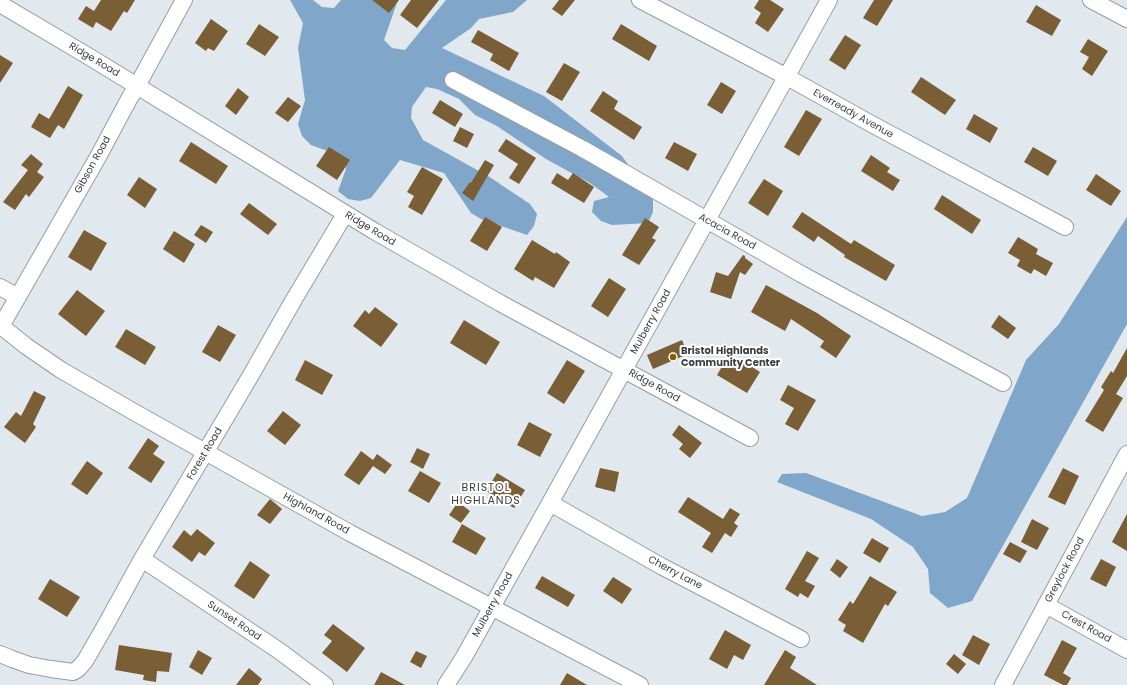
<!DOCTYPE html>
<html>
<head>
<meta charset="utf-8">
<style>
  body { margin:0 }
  canvas { display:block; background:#e1e8ee }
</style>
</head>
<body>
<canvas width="1127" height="685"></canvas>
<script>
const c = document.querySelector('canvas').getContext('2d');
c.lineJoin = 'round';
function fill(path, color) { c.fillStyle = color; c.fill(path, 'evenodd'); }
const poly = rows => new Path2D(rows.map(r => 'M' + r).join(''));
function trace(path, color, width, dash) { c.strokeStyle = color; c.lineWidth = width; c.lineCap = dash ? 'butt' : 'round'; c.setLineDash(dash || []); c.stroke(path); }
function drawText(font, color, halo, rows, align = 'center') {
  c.font = font + ' Poppins,sans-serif'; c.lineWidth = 4; c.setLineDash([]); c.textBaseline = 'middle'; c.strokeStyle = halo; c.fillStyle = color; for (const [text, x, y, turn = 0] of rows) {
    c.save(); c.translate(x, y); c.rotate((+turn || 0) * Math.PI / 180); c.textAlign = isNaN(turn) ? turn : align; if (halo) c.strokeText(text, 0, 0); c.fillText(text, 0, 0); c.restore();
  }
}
fill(poly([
  [290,0,313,0,322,7,334,8,341,0,398,0,384,40,392,48,405,50,446,0,527,0,513,12,479,19,471,28,442,48,544,96,622,156,653,200,653,212,648,223,612,225,601,221,592,212,594,201,609,197,590,183,546,159,497,126,475,115,459,99,437,89,426,87,412,107,411,118,423,140,488,176,530,204,537,214,534,226,527,235,481,219,471,213,444,173,400,160,371,198,360,201,348,199,338,191,346,169,344,157,311,145,302,136,298,124,305,100,298,48,303,23],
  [1127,217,1127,324,972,601,948,608,930,593,928,569,913,547,871,519,777,482,782,474,806,473,922,516,945,512,967,498,1026,360,1059,324]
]), '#80a7ca');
fill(poly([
  [101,0,135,0,127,13,124,11,111,31,96,22,93,28,78,19,86,6,94,11],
  [372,0,399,0,389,13],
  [411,0,439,0,417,28,400,15],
  [559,0,575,0,562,16,552,9],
  [759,0,770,0,784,9,768,32,755,23,761,13,754,8],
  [874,0,893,0,877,26,863,18],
  [1036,5,1061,20,1052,36,1026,22],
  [211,19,228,31,214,51,208,48,206,51,195,43],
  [259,24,279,37,265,56,246,44],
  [621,24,657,46,649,61,612,39],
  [478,30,519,53,509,71,490,60,493,54,471,42],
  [845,35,861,45,845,70,829,60],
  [1088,39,1108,51,1092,76,1082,69,1089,57,1080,52],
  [0,55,13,63,0,83],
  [564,63,580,72,562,101,546,92],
  [921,77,956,100,945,115,911,92],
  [721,82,736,91,722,114,707,105],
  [68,86,83,95,64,129,58,125,50,138,31,127,39,113,49,119],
  [238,88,249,97,236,115,225,106],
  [603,91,618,101,614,109,642,127,634,140,590,111],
  [288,97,301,106,288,122,275,113],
  [440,100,463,114,455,127,432,113],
  [806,110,822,119,799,156,784,147],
  [974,114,998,128,990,143,966,129],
  [460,127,474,134,467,148,453,141],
  [506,139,536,158,519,184,509,178,518,164,498,151],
  [191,142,228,166,216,184,179,161],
  [674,142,697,154,688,171,665,158],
  [329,147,350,160,337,180,316,166],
  [1033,147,1057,161,1048,176,1024,162],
  [31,154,43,164,37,172,44,177,29,197,26,194,15,210,3,202,28,170,21,165],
  [871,155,890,168,887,172,900,180,893,191,861,171],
  [485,160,494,165,473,201,462,193,470,182,471,183],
  [422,167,443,179,422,215,408,207,414,196,407,192],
  [557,173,568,180,573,173,594,187,584,203,551,183],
  [1096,174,1121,191,1111,206,1086,190],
  [139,177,157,189,145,208,127,195],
  [764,179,783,191,768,216,748,203],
  [942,195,981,220,972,234,934,209],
  [249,203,277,224,268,235,240,214],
  [802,212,851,244,854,240,895,265,886,281,844,257,845,255,818,236,814,242,792,227],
  [485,217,502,227,487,251,470,241],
  [645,218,659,227,652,238,656,240,639,265,622,255],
  [201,225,213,232,206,243,194,235],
  [84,230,107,243,91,271,68,257],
  [174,231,195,244,184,263,163,249],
  [1018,237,1038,249,1036,254,1053,263,1046,276,1034,269,1031,274,1017,266,1020,260,1008,253],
  [532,240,555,254,556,252,570,262,554,288,535,277,533,281,514,269],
  [743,255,745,256,745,258,753,264,745,275,740,272,731,299,710,292,716,272,728,276],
  [609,278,626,289,608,317,591,306],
  [766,285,817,313,851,336,836,358,820,347,824,341,791,319,785,331,751,312],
  [77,290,105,311,86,336,58,314],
  [375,307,398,324,381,347,353,326,365,310,369,314],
  [999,315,1016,328,1008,339,991,327],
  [464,320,500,342,486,365,450,343],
  [218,325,236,335,220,362,202,352],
  [126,329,156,347,145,365,115,347],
  [682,340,688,354,653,369,647,355],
  [1127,348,1127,376,1116,394,1123,398,1103,432,1085,421,1104,390,1101,387,1111,371,1113,373],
  [727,358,738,364,741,360,760,372,747,393,717,375],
  [305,360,333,375,322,395,295,380],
  [567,360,585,371,564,404,547,393],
  [788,385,816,400,798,431,785,424,794,408,780,400],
  [34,391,46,397,33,424,36,427,25,443,4,427,16,412,21,416],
  [283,411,301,425,285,445,267,431],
  [529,422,552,434,540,457,517,445],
  [679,425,702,443,690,458,679,449,683,444,672,435],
  [148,438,159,446,153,454,165,462,151,483,128,468],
  [417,448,430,454,423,469,410,462],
  [361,451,373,460,377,454,392,465,385,474,373,466,359,485,344,475],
  [87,461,103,473,87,495,71,484],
  [600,468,619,472,615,492,595,487],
  [1063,468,1079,476,1065,505,1048,497],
  [420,471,441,483,429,503,408,491],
  [497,473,525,490,514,508,486,491],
  [688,497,723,519,730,508,740,514,734,523,738,526,731,537,725,533,712,553,702,547,711,533,678,512],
  [270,499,282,509,270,524,257,515],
  [458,502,470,511,461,523,449,515],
  [1127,514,1127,551,1112,542],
  [1032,519,1049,528,1037,550,1021,542],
  [462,524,486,538,476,555,452,542],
  [197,529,215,543,205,556,199,552,192,562,172,547,184,530,191,536],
  [872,538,889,548,880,563,863,553],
  [1010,542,1027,551,1020,563,1003,554],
  [807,551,819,558,805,581,815,586,808,598,800,593,798,597,785,589],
  [837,559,848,567,840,578,830,570],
  [1101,559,1116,567,1106,587,1090,579],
  [250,561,270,575,254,599,234,586],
  [542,576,575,595,568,607,535,588],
  [870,576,897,592,888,606,885,604,863,643,843,631,846,625,838,620,850,601,853,604],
  [613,577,632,589,622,604,603,591],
  [50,579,80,597,67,617,38,599],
  [333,624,365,648,347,672,322,653,332,641,324,635],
  [725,630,751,645,743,660,734,655,727,669,709,659],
  [973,635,990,644,979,665,962,655],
  [1062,640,1077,648,1063,673,1071,678,1067,685,1063,685,1044,675],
  [119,645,172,653,169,672,157,671,156,682,143,680,144,675,115,670],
  [198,650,212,658,202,675,189,667],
  [785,650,796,657,790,668,817,685,764,685],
  [416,651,427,656,421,668,410,662],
  [954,654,966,664,958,674,946,664],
  [249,668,262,679,258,685,236,685],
  [381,672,405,685,374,685],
  [567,673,587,685,560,685]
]), '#7a5e36');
const minor = poly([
  [640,0,787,77,877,127,1065,227],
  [1091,0,1127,19],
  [0,4,88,56,374,231,500,303,750,438],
  [453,80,583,149,801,274,1003,383],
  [0,287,18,297],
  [1,326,26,346,61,370,134,412,350,533,640,685],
  [0,328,98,157,129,99,137,86,184,0],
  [550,503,661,566,801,639],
  [142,559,278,650,325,685],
  [1046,605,1127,650],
  [0,654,12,659,29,665,51,669,73,672,78,669,85,661,104,628,142,559,251,375,293,301,345,214],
  [446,685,464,657,550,503,829,0],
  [1003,685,1127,454]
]);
trace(minor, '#969da3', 18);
trace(minor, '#fff', 16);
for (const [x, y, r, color] of [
  [673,357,4,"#8b5d01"]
]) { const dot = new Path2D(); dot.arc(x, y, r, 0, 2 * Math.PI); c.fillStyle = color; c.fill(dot); trace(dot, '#fff', 1.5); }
drawText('10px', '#3a3c3f', '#fff', [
  ["Ridge Road",94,60,31],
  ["Everready Avenue",853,114,29],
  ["Gibson Road",93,165,-61],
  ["Ridge Road",370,229,31],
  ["Acacia Road",727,232,29],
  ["Mulberry Road",651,322,-61],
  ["Ridge Road",654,386,29],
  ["Forest Road",205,454,-59],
  ["Highland Road",316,514,29],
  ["Greylock Road",1065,570,-62],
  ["Cherry Lane",675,573,28],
  ["Mulberry Road",493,605,-61],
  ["Sunset Road",234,621,34],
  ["Crest Road",1086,627,29]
]);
drawText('bold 10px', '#3a3c3f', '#fff', [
  ["Bristol Highlands",681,351],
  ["Community Center",681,363]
], 'left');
c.letterSpacing = '1px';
drawText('11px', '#3a3c3f', '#fff', [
  ["BRISTOL",486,488],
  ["HIGHLANDS",486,501]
]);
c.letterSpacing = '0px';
</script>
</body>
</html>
